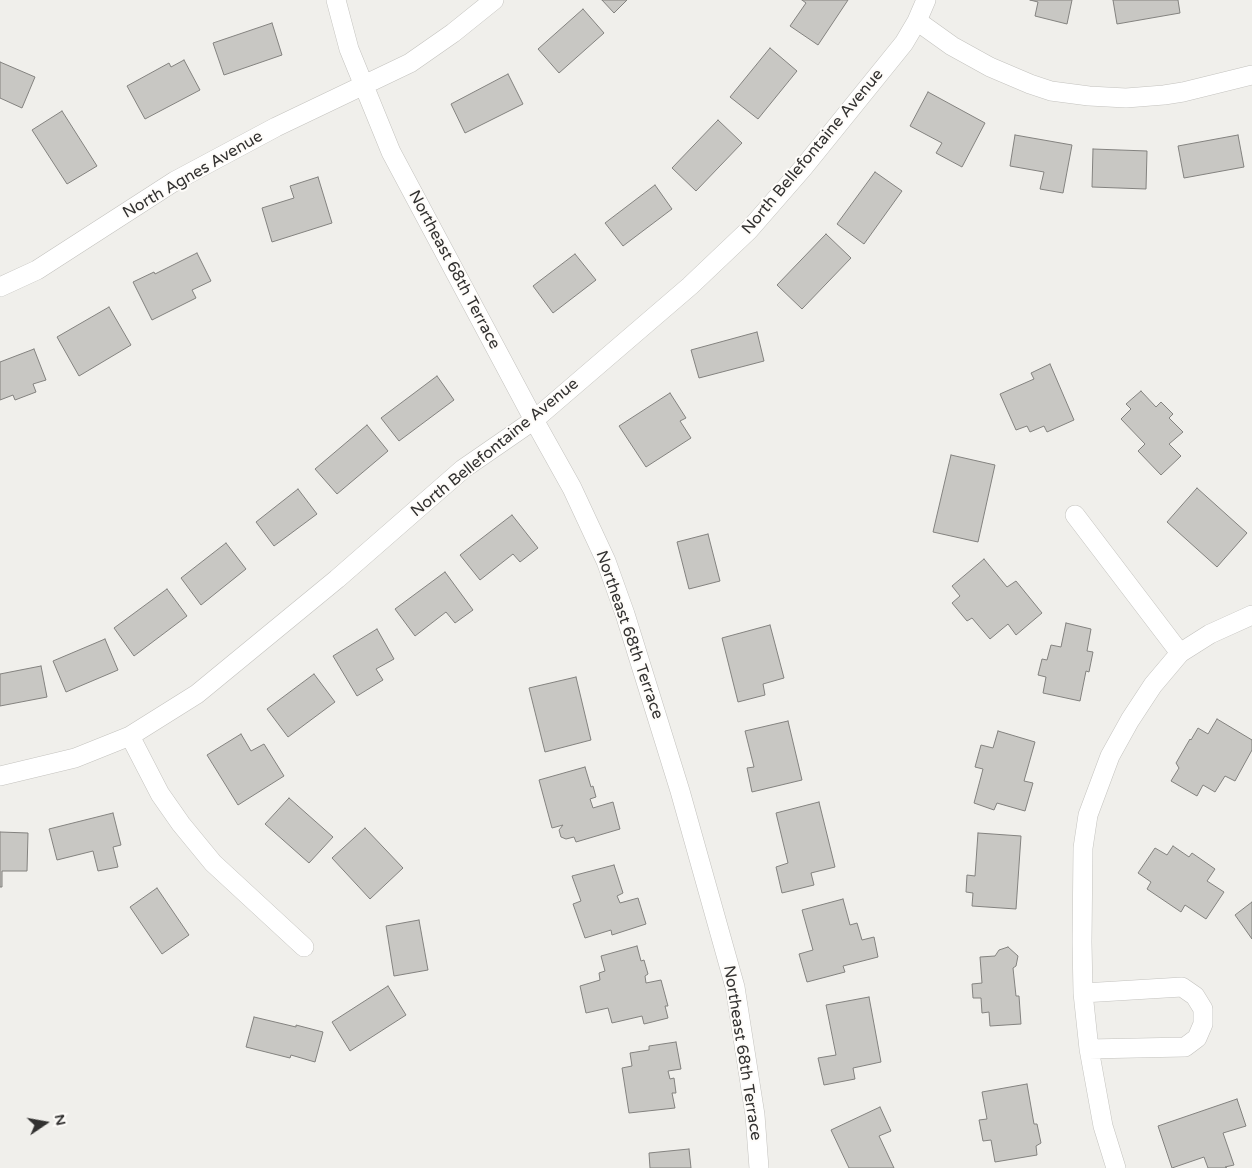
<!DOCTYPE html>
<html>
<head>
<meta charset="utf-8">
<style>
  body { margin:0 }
  #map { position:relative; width:1252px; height:1168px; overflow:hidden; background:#f0efeb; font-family:"Varela Round",sans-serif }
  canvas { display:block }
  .north { position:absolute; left:20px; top:1098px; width:50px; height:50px; -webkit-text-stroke:4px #fefcf9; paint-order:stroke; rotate:78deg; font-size:14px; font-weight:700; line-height:20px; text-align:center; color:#323130 }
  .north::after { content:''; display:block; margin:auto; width:18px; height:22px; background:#323130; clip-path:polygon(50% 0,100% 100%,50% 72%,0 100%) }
</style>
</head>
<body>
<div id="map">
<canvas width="1252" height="1168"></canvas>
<div class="north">N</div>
</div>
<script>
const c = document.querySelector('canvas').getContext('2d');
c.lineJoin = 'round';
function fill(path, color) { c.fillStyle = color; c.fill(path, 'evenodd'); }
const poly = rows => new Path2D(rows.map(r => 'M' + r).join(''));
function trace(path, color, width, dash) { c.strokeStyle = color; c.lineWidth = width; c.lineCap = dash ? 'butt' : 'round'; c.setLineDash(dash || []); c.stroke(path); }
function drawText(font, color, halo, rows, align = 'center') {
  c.font = font + ' "Varela Round",sans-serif'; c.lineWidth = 4; c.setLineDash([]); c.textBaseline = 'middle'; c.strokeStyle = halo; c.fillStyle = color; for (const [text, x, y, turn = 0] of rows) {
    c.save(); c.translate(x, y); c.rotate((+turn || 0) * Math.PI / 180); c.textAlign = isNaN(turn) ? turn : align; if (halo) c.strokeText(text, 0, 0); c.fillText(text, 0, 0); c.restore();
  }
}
const building = poly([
  [602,0,627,0,614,13,602,0],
  [802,0,848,0,818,45,790,26,806,3,802,0],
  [1030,0,1072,0,1067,24,1035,16,1038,2,1030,0],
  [1113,0,1178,0,1180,13,1117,24,1113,0],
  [583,9,604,33,559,73,538,49,583,9],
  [272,23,282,55,224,75,213,43,272,23],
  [770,48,797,71,758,119,730,97,770,48],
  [184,60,200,90,145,119,127,86,169,63,171,67,184,60],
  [0,62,35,77,22,108,0,98,0,62],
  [508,74,523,104,465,133,451,104,508,74],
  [928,92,985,123,962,167,936,153,942,143,910,126,928,92],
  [62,111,97,166,67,184,32,130,62,111],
  [718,120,742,143,696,191,672,168,718,120],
  [1015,135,1072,145,1063,193,1040,189,1044,172,1010,166,1015,135],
  [1238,135,1244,167,1184,178,1178,146,1238,135],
  [1093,149,1147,151,1146,189,1092,187,1093,149],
  [875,172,902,191,864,244,837,224,875,172],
  [318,177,332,223,272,242,262,208,294,198,290,186,318,177],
  [655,185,672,209,623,246,605,223,655,185],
  [826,234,851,258,802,309,777,285,826,234],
  [197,253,211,281,192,290,196,298,152,320,133,282,154,272,155,274,197,253],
  [575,254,596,280,553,313,533,286,575,254],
  [109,307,131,345,79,376,57,337,109,307],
  [757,332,764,361,699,378,691,350,757,332],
  [34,349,46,380,33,384,36,392,15,400,13,395,0,400,0,362,34,349],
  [1050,364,1074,420,1047,432,1044,426,1030,432,1027,426,1016,430,1000,394,1034,379,1031,373,1050,364],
  [437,376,454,400,399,441,381,418,437,376],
  [1141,391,1156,407,1161,402,1173,414,1169,418,1183,432,1169,444,1181,456,1161,475,1138,451,1145,444,1121,419,1131,409,1126,404,1141,391],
  [670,393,686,418,680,421,691,438,646,467,619,426,670,393],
  [367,425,388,451,337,494,315,469,367,425],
  [951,455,995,465,978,542,933,532,951,455],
  [1197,488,1247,533,1217,567,1167,522,1197,488],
  [298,489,317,514,274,546,256,522,298,489],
  [512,515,538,548,520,562,513,554,480,580,460,555,512,515],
  [708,534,720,581,689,589,677,542,708,534],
  [226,543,246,569,201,605,181,578,226,543],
  [984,559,1007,587,1016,581,1042,613,1016,635,1008,624,990,639,972,618,967,621,952,603,960,596,952,586,984,559],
  [445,572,473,610,455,623,446,612,415,636,395,609,445,572],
  [167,589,187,616,134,656,114,628,167,589],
  [1066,623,1091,629,1087,651,1093,652,1089,672,1086,671,1080,701,1043,693,1046,677,1038,675,1042,659,1047,660,1051,645,1061,647,1066,623],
  [770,625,784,678,763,684,765,695,738,702,722,638,770,625],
  [377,629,394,659,376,669,383,680,357,696,333,656,377,629],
  [105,639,118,670,66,692,53,661,105,639],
  [41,666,47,697,0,706,0,674,41,666],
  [314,674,335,702,288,737,267,709,314,674],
  [576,677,591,740,545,752,529,688,576,677],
  [1217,719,1252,740,1252,750,1235,781,1225,776,1215,792,1203,785,1197,796,1171,781,1179,768,1176,763,1190,739,1191,740,1198,728,1208,734,1217,719],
  [788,721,802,780,752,792,747,768,754,767,745,731,788,721],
  [998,731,1035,742,1024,781,1033,783,1025,811,997,803,994,810,974,803,983,769,975,767,981,745,993,748,998,731],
  [241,734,251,751,264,744,284,776,238,805,207,755,241,734],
  [585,767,591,787,593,786,596,797,590,799,593,808,613,802,620,829,576,842,574,837,566,839,561,837,559,830,563,825,552,828,539,780,585,767],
  [289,798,333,837,309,863,265,824,289,798],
  [819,802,835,867,811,873,814,885,782,893,776,867,788,863,776,813,819,802],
  [113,813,121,845,113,847,118,867,98,871,93,851,57,860,49,829,113,813],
  [365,828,403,868,370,899,332,858,365,828],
  [0,832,28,833,27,871,2,871,2,887,0,887,0,832],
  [978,833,1021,836,1016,909,972,906,973,893,966,892,967,875,975,876,978,833],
  [1173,846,1189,857,1192,853,1215,869,1207,881,1224,892,1206,919,1185,905,1181,912,1147,889,1151,882,1138,873,1155,848,1167,855,1173,846],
  [614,865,623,893,617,896,620,903,638,898,646,924,612,935,611,930,585,938,573,904,581,901,572,876,614,865],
  [157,888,189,935,162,954,130,907,157,888],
  [843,899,850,925,857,923,862,940,874,937,878,957,843,966,845,972,807,982,799,954,813,950,802,910,843,899],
  [1252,902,1252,939,1235,915,1252,902],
  [419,920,428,970,394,976,386,926,419,920],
  [637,946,641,961,644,960,648,974,645,976,646,983,661,980,668,1006,665,1006,668,1018,644,1024,642,1016,612,1023,608,1008,586,1013,580,986,600,980,599,973,605,971,601,956,637,946],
  [1008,947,1018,956,1016,966,1013,968,1016,996,1019,996,1021,1024,990,1026,989,1012,982,1013,981,998,973,998,972,984,982,983,980,957,995,956,999,950,1008,947],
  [388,986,406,1015,350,1051,332,1022,388,986],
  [869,997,881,1062,853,1068,855,1079,824,1085,818,1058,836,1055,826,1005,869,997],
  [254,1017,296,1027,296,1025,323,1032,315,1062,291,1055,290,1058,246,1047,254,1017],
  [676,1042,681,1069,668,1071,670,1079,674,1078,676,1093,672,1093,675,1108,629,1113,622,1068,632,1066,630,1053,649,1050,649,1046,676,1042],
  [1027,1084,1034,1124,1037,1124,1041,1143,1036,1146,1037,1155,995,1162,991,1140,983,1141,979,1120,987,1119,982,1092,1027,1084],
  [1237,1099,1246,1126,1223,1133,1234,1165,1225,1167,1227,1168,1208,1168,1204,1157,1172,1168,1158,1126,1237,1099],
  [880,1107,891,1131,879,1136,894,1168,849,1168,831,1130,880,1107],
  [689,1149,691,1168,650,1168,649,1153,689,1149]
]);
fill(building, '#c8c7c3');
trace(building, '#83827f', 1);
const street = poly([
  [336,0,349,49,391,152,534,420,572,488,606,561,625,614,680,791,735,987,755,1115,759,1168],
  [917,21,952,46,990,67,1030,84,1051,91,1089,96,1126,98,1164,95,1183,92,1252,75],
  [0,287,37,270,175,181,276,127,410,63,453,33,494,0],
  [1075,515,1180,653],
  [130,736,160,794,181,824,213,863,304,947],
  [0,776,75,758,130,736,197,694,337,579,463,469,534,420,690,286,749,230,803,168,904,43,917,21,926,0],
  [1083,993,1182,987,1195,996,1203,1009,1203,1024,1197,1038,1185,1047,1089,1049],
  [1116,1168,1103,1126,1089,1049,1083,993,1082,942,1083,848,1088,815,1110,756,1130,720,1153,685,1180,653,1210,634,1252,615]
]);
trace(street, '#c3c2be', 20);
trace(street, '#fff', 19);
drawText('16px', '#323130', '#fefcf9', [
  ["North Bellefontaine Avenue",813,152,-50],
  ["North Agnes Avenue",193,175,-30],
  ["Northeast 68th Terrace",454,270,62],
  ["North Bellefontaine Avenue",495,448,-39],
  ["Northeast 68th Terrace",629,635,71],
  ["Northeast 68th Terrace",742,1053,81]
]);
</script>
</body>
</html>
